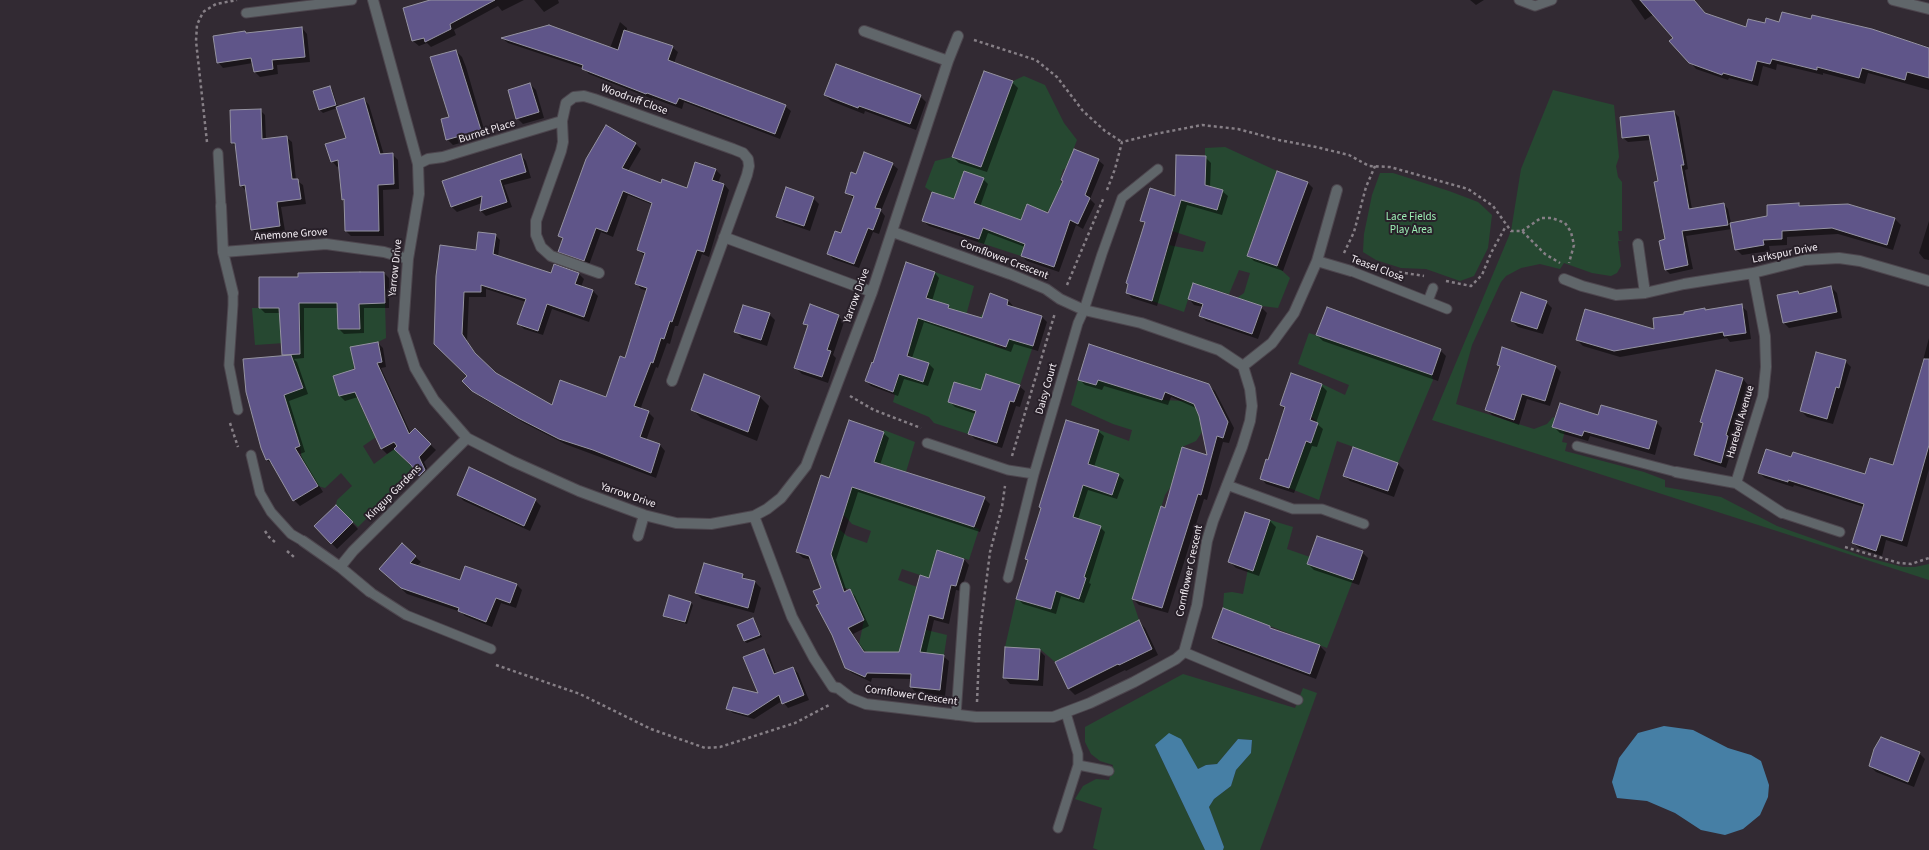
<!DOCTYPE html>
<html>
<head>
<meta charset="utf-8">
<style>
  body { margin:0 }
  canvas { display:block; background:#322a33 }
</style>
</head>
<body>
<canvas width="1929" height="850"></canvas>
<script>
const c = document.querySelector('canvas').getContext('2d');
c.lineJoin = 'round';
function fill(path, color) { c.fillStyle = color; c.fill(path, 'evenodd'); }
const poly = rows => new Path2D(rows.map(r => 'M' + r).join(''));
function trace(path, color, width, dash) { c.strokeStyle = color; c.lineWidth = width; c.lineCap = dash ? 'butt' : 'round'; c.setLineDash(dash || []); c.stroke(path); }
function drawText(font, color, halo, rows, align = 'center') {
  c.font = font + ' "Source Sans 3",sans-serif'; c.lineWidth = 4; c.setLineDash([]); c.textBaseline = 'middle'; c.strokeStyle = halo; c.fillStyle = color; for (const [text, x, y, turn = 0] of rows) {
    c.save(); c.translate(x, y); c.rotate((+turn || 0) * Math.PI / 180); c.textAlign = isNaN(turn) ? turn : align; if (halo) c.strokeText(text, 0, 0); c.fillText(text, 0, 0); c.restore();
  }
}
fill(poly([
  [1024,76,1045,85,1064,123,1077,140,1066,168,1063,170,1060,180,1062,184,1049,210,1046,212,1026,205,1019,224,1027,240,1021,256,978,242,983,229,995,233,1002,213,975,204,983,178,954,199,932,192,925,187,935,161,952,157,981,167,1013,81],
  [1553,90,1614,105,1619,157,1616,166,1618,177,1622,182,1622,231,1618,231,1619,240,1623,240,1618,241,1621,266,1617,273,1611,276,1592,273,1564,263,1560,269,1540,264,1521,268,1506,276,1501,282,1472,345,1456,404,1534,429,1547,424,1553,417,1555,418,1553,427,1565,431,1562,442,1567,443,1565,451,1644,472,1665,480,1665,487,1721,497,1777,526,1865,557,1903,567,1915,567,1929,564,1929,580,1432,420,1511,231,1521,169],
  [1225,147,1277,171,1247,255,1277,266,1290,278,1278,308,1262,306,1237,298,1244,293,1250,273,1239,270,1229,294,1193,284,1184,312,1152,301,1169,245,1203,252,1206,242,1172,231,1182,198,1217,210,1222,190,1203,184,1205,177,1205,148],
  [1380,173,1393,173,1449,191,1478,202,1492,215,1488,248,1474,276,1460,281,1426,269,1401,268,1376,260,1363,252,1364,234,1372,195],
  [935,272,974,286,961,334,974,337,980,317,983,313,979,326,1000,327,995,346,1006,349,1012,330,1014,340,1033,346,1020,385,987,374,981,392,954,382,948,402,976,411,968,434,934,423,929,417,893,402,895,395,893,392,900,373,923,382,929,363,911,357,908,353,919,316,943,325,949,305,929,299,927,294],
  [298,303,338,303,338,329,360,328,359,308,361,304,385,303,386,338,378,342,351,347,354,367,352,370,333,377,339,396,359,390,358,400,373,433,379,435,363,446,374,464,394,449,415,470,358,527,336,505,337,500,352,486,341,473,325,488,318,486,302,460,300,446,291,427,285,399,285,394,303,388,300,379,272,385,269,357,300,354,299,342,255,345,252,308,283,308,281,331,301,330],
  [1309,333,1432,375,1433,380,1398,463,1337,441,1319,500,1289,488,1305,444,1311,442,1318,423,1311,416,1322,384,1345,395,1349,385,1298,364],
  [1101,370,1114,374,1120,387,1162,400,1186,401,1194,404,1199,416,1202,432,1196,441,1182,447,1171,486,1165,495,1132,599,1139,620,1055,662,1040,649,1005,647,1016,599,1050,609,1056,591,1079,599,1086,578,1067,572,1072,518,1083,484,1112,495,1119,475,1088,465,1099,430,1129,441,1132,430,1113,424,1071,405,1078,380,1096,385],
  [884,430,915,442,897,502,979,529,969,560,938,550,929,578,902,569,898,580,917,587,916,612,909,615,906,625,947,635,944,655,924,653,873,654,863,650,859,644,864,620,850,589,842,588,836,567,828,563,839,529,847,536,867,543,871,531,852,524,843,514,853,485,875,494,885,465,866,459,878,448],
  [1270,520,1293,527,1287,549,1310,557,1307,564,1353,580,1327,648,1223,608,1224,593,1232,592,1243,594,1248,569,1253,570],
  [1183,674,1295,708,1303,688,1317,693,1260,850,1223,850,1224,847,1209,807,1214,799,1231,786,1236,770,1251,753,1252,740,1238,739,1217,764,1206,765,1198,769,1180,739,1155,745,1205,850,1098,850,1093,848,1102,808,1075,799,1083,786,1096,779,1109,780,1113,765,1100,761,1091,754,1085,742,1085,727]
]), '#264831');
fill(poly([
  [1664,726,1693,730,1728,748,1751,755,1761,761,1769,785,1768,797,1760,815,1743,829,1725,835,1701,830,1675,813,1647,801,1617,798,1612,782,1619,758,1638,733],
  [1169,733,1181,739,1198,769,1206,765,1217,764,1238,739,1252,740,1251,753,1236,770,1231,786,1214,799,1209,807,1224,847,1223,850,1205,850,1155,745]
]), '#467fa5');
fill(poly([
  [432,0,524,0,502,11,498,6,454,30,456,35,431,47,427,43,419,46,413,41],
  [534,0,558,0,559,3,544,12],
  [1470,0,1484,0,1476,5],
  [1631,0,1693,0,1706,15,1747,28,1765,24,1811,20,1872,30,1929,47,1929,90,1868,73,1865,84,1823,73,1823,75,1777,64,1776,70,1763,66,1758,86,1729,78,1728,80,1696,69,1690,62,1674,38,1654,14,1645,20],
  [620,22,627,28,627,32,672,47,678,52,674,63,785,106,791,111,780,139,684,102,682,109,652,98,652,99,589,74,583,68,508,43,503,39,610,48],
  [302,28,307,34,310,62,277,65,278,74,260,77,255,72,253,63,223,68,218,62,247,34],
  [456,51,462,57,466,67,486,136,453,145,447,139],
  [1012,82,1018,88,987,172,959,163,953,157],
  [530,84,536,90,544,118,523,124,517,118],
  [330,87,332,89,338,107,364,99,369,105,384,155,392,154,398,160,399,189,383,190,384,236,351,236,346,231,345,202,342,199,339,166,337,167,332,161,347,138,337,108,323,113,320,110,314,92],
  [825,95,920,96,926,102,916,130,865,111,864,114,831,101],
  [260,110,265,115,266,139,286,137,292,142,296,180,303,185,306,204,281,207,285,231,257,234,252,229,246,191,241,185,236,147,232,143],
  [1674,112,1679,117,1688,169,1685,170,1692,209,1724,204,1728,209,1731,223,1768,217,1799,204,1801,207,1895,219,1901,225,1893,250,1838,234,1787,237,1787,245,1769,246,1770,251,1742,255,1736,249,1732,229,1686,236,1693,269,1670,274,1665,269,1666,240,1659,182,1651,140,1628,142,1623,138],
  [635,143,641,149,628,171,661,184,688,189,716,170,721,175,718,183,724,184,729,190,709,257,702,254,678,326,675,326,670,344,667,343,658,368,656,367,640,410,648,412,654,418,646,441,660,445,665,451,656,478,565,444,524,423,479,396,463,381,468,376,435,344,477,251,495,235,500,240,498,257,551,274,579,274,584,279,581,287,593,291,598,296,589,322,552,309,543,335,524,329,518,323,526,302,486,289,486,297,469,297,467,341,480,359,495,374,552,406,607,398,625,359,648,291,641,289,636,283,645,256,638,250,653,205,628,195,613,237,601,232,589,265,565,257,560,251,563,240,559,236],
  [521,155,526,161,531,178,504,185,512,207,486,216,481,211,482,203,457,212,452,207,443,181],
  [1205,157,1211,163,1210,187,1222,191,1228,196,1222,215,1187,205,1157,306,1132,298,1127,293,1146,225,1141,220,1176,197],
  [1098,160,1104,165,1090,199,1095,204,1083,229,1076,225,1059,272,1027,261,1022,256,1025,247,988,233,984,244,929,226,923,221,983,179,988,184,980,207,1021,221,1048,214,1064,182,1062,180],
  [892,164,898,169,881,211,885,216,879,234,873,232,859,268,833,259,828,253,841,235,854,199,846,192],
  [1307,182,1313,188,1283,271,1254,261,1248,255],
  [813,198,819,204,810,231,784,222,778,216],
  [1929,221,1929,260,1924,259,1919,253],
  [934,272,939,278,932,301,948,306,952,310,983,319,1008,300,1013,306,1012,308,1041,316,1047,322,1038,351,1014,344,1011,352,924,322,912,358,929,364,934,369,928,386,904,379,898,396,871,386,866,381,874,364],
  [384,273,389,278,389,308,364,308,364,333,344,334,339,329,338,308,304,308,304,358,294,359,297,362,308,394,289,401,305,452,300,454,323,492,300,506,294,500,274,466,267,460,262,448,285,356,283,354,280,313,265,313,260,308,299,278],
  [1831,287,1837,293,1842,318,1789,328,1783,322,1798,292,1800,294],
  [1189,299,1261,307,1267,313,1258,339,1206,321,1200,315,1203,307,1194,305],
  [1546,302,1552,308,1543,334,1518,327,1512,321],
  [1741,306,1747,311,1751,339,1730,342,1727,338,1620,357,1583,346,1577,340,1655,330,1685,314,1704,309,1706,311],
  [769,314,775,320,767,346,742,338,736,332],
  [838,316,844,322,833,355,836,358,828,383,802,374,796,368,809,327,805,323],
  [1317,335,1440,350,1446,356,1438,381,1323,341],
  [1929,338,1929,469,1907,547,1886,540,1882,556,1859,548,1853,543,1864,507,1794,485,1793,487,1765,478,1759,473,1792,459,1866,476,1894,467],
  [378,343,383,348,386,367,381,368,411,434,415,430,436,450,424,462,430,476,425,480,395,449,387,454,382,449,358,397,345,401,340,396,334,377,356,370],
  [1090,346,1208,385,1215,391,1234,428,1229,443,1223,442,1207,500,1204,499,1168,613,1139,605,1133,599,1166,509,1208,456,1200,416,1196,408,1171,397,1168,405,1104,386,1102,390,1085,385,1079,379],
  [1845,361,1851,367,1833,424,1807,417,1801,411],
  [1498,365,1556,367,1561,372,1550,406,1527,399,1519,425,1492,415,1487,410,1501,368],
  [705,376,760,397,769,406,757,441,701,418,692,409],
  [1743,379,1748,385,1731,440,1734,443,1726,468,1701,460,1695,455,1704,424,1701,422],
  [1321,385,1327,391,1316,423,1323,429,1317,447,1312,446,1294,493,1266,484,1261,478,1269,461,1285,410,1281,405],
  [1019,386,1025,391,1020,407,1016,406,1002,448,975,439,969,433,976,414,955,407,949,401,982,392],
  [1599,416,1656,422,1662,428,1655,455,1590,436,1588,441,1560,433,1554,427],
  [1098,431,1104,436,1094,467,1118,475,1124,480,1117,499,1088,490,1078,520,1100,527,1105,532,1089,583,1091,584,1084,603,1061,596,1056,614,1023,604,1018,599,1028,561,1026,559],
  [883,433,889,438,880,465,984,498,990,504,980,532,858,492,836,560,847,592,850,591,855,596,869,626,853,634,866,653,900,654,930,580,964,559,969,565,961,591,956,590,949,624,934,620,926,654,943,656,949,661,945,696,916,693,911,687,911,679,872,678,871,682,852,673,846,667,820,604,822,589,811,560,803,558,797,552,830,479],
  [1353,448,1398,464,1404,470,1394,497,1350,481,1344,475],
  [470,469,535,500,541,506,530,531,464,501,458,495],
  [336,506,358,529,337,549,315,526],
  [1270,521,1276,527,1259,576,1236,568,1230,562],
  [402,545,421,562,417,566,461,581,517,585,522,590,516,608,501,603,492,627,465,616,461,612,407,594,386,575],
  [1362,552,1368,558,1359,585,1314,570,1308,564],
  [742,575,747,580,755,582,761,588,754,613,702,599,696,593],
  [690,602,693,605,687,624,667,618,664,616],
  [753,619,762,637,747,643,744,641],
  [1139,622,1145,628,1158,655,1126,671,1125,670,1075,695,1069,689,1056,663],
  [1270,627,1272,630,1320,646,1326,652,1316,679,1219,643,1213,637],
  [764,650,769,655,776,674,793,668,798,673,809,700,788,708,782,701,754,719,733,713,728,708,759,694],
  [1039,650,1045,656,1043,686,1010,684,1004,677],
  [1919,753,1925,759,1914,787,1876,772,1870,766]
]), '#0007');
const building = poly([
  [430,0,495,0,450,24,451,29,425,42,424,38,412,41,403,8,430,0],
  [1640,0,1694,0,1705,13,1746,27,1748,19,1765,23,1766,18,1779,22,1782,12,1811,19,1812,15,1872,29,1929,48,1929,78,1907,72,1905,80,1862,68,1859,78,1817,67,1817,70,1772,59,1770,64,1757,61,1752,81,1723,73,1722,75,1689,63,1669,41,1673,38,1640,0],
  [549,25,618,50,624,30,673,46,668,60,786,105,775,134,679,98,676,104,647,93,646,94,582,69,583,65,501,38,549,25],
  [302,27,305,57,272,60,273,69,254,72,251,58,217,63,213,36,245,31,246,33,302,27],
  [456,50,481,130,446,140,441,119,449,117,430,57,456,50],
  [836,64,921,95,910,124,859,106,858,108,824,95,836,64],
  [984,71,1013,81,981,167,952,157,984,71],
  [530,83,539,112,516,119,508,90,530,83],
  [330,86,336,105,319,110,313,91,330,86],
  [364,98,380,154,393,153,394,184,378,185,379,231,345,231,344,199,342,200,338,160,331,162,325,144,346,138,336,107,364,98],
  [261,109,262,139,287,136,292,179,298,179,301,199,277,202,280,226,251,230,245,185,240,186,235,143,231,143,230,110,261,109],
  [1674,111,1684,165,1681,165,1689,209,1724,203,1728,225,1682,231,1688,265,1665,270,1659,241,1665,239,1654,182,1658,181,1649,135,1622,138,1620,117,1674,111],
  [606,125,636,143,622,168,661,183,662,179,687,188,695,162,716,169,712,180,724,184,704,252,697,250,672,322,670,321,664,339,661,338,653,363,651,362,634,406,649,411,640,437,660,444,651,473,593,450,559,439,518,418,472,391,462,381,467,376,434,344,436,276,440,245,476,250,478,232,496,234,493,254,551,273,554,264,579,273,575,284,593,290,584,317,547,304,538,331,517,324,526,299,481,285,481,292,464,292,462,334,475,353,496,373,552,405,560,380,606,397,620,356,625,358,647,288,635,284,645,253,637,250,652,203,623,191,607,232,596,228,584,261,558,252,563,238,558,236,586,159,606,125],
  [1074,149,1099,159,1085,195,1090,198,1078,224,1070,220,1054,267,1021,256,1025,244,983,228,979,239,922,221,932,192,954,199,964,171,984,178,974,203,1021,220,1027,204,1048,213,1063,181,1061,180,1074,149],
  [864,152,893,163,875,208,881,209,873,230,868,228,854,264,827,254,835,231,841,233,854,196,845,193,851,172,856,174,864,152],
  [521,154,526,172,500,180,507,202,480,211,482,196,451,207,442,181,521,154],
  [1176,155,1206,156,1205,185,1223,190,1217,210,1181,200,1152,301,1126,293,1128,284,1126,283,1145,222,1140,221,1150,188,1175,196,1176,155],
  [1277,171,1308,182,1277,266,1247,256,1277,171],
  [786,187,814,197,804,226,776,217,786,187],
  [1799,203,1799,206,1848,204,1895,218,1887,245,1832,228,1782,231,1782,239,1763,240,1764,245,1735,250,1730,223,1767,216,1767,205,1799,203],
  [906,262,935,272,926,298,949,305,948,308,982,318,990,293,1008,300,1007,305,1042,316,1033,346,1009,339,1006,347,918,318,907,356,929,363,923,382,899,374,893,392,865,381,872,362,873,363,906,262],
  [360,272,384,272,385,303,359,304,360,329,338,329,337,303,299,303,300,354,282,355,279,308,259,308,259,277,298,277,298,273,360,272],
  [1193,283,1262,306,1252,334,1199,316,1203,304,1188,299,1193,283],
  [1831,286,1837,312,1783,323,1777,295,1798,291,1799,294,1831,286],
  [1521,292,1547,301,1537,329,1511,321,1521,292],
  [810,304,839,315,827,350,831,351,822,377,794,368,808,325,803,324,810,304],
  [1742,304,1746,333,1724,336,1723,332,1614,351,1576,340,1585,309,1654,329,1653,318,1684,314,1684,312,1705,308,1705,310,1742,304],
  [743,305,770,313,761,340,734,332,743,305],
  [1327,307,1441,349,1432,375,1316,335,1327,307],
  [378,342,382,362,377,363,409,434,415,428,431,444,419,457,425,470,419,476,411,465,394,449,397,446,394,442,381,449,355,392,339,396,333,376,355,369,350,347,378,342],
  [1089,344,1209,384,1228,422,1223,438,1217,436,1201,495,1198,494,1162,608,1132,599,1161,506,1165,508,1182,447,1207,455,1199,416,1194,404,1165,392,1162,400,1098,380,1096,385,1078,380,1089,344],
  [1502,347,1556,366,1545,401,1522,394,1514,420,1485,410,1500,366,1497,365,1502,347],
  [1816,352,1846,360,1839,388,1836,387,1827,419,1800,411,1816,352],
  [291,355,303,388,284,395,300,446,295,448,318,486,293,501,269,459,266,460,261,448,246,392,243,359,291,355],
  [1924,359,1929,359,1929,445,1902,541,1881,535,1876,551,1852,543,1864,504,1788,480,1788,482,1758,473,1766,449,1791,457,1793,452,1865,474,1870,458,1893,465,1924,359],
  [1716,370,1743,378,1726,435,1728,436,1721,463,1694,455,1703,423,1700,422,1716,370],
  [1291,373,1322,384,1310,420,1318,423,1311,443,1306,441,1289,488,1260,479,1266,459,1268,460,1285,407,1280,405,1291,373],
  [704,374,760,396,748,432,691,410,704,374],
  [986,374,1020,385,1014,402,1010,401,997,443,968,434,976,411,948,402,954,382,981,390,986,374],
  [1560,403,1598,415,1601,405,1657,421,1649,449,1584,431,1582,436,1552,427,1560,403],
  [849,420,884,432,874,462,985,497,974,527,852,487,831,554,844,592,850,589,864,620,848,628,864,652,899,652,920,575,929,578,937,550,964,559,956,586,951,585,943,619,929,615,920,652,944,655,940,690,910,687,911,674,867,673,865,677,845,668,832,635,816,605,819,604,813,591,821,588,809,556,796,552,821,475,829,478,849,420],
  [1066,420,1099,430,1088,464,1119,474,1112,495,1083,485,1073,517,1101,526,1084,577,1086,578,1079,599,1056,591,1051,609,1016,599,1028,560,1025,559,1041,508,1039,507,1066,420],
  [1353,447,1398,463,1388,491,1343,476,1353,447],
  [469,467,536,499,524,526,457,495,469,467],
  [336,505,353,522,331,544,314,526,336,505],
  [1245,512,1270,520,1253,571,1228,562,1245,512],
  [1317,536,1363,551,1353,580,1307,564,1317,536],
  [402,543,416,556,410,563,460,580,465,566,517,584,510,603,496,598,486,622,458,611,459,608,401,588,379,569,402,543],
  [704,563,743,574,742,578,755,581,748,608,695,593,704,563],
  [669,595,691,602,685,622,663,616,669,595],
  [1223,608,1270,626,1270,628,1320,645,1310,674,1212,638,1223,608],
  [753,618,760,635,744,641,737,625,753,618],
  [1139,620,1152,649,1119,665,1118,664,1068,689,1055,662,1139,620],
  [1005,647,1040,649,1038,680,1003,678,1005,647],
  [764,649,774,674,793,667,804,695,782,704,779,695,748,715,726,709,733,687,758,693,743,657,764,649],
  [1881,737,1920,752,1908,782,1869,766,1874,749,1881,737]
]);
fill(building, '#5f5589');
trace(building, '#9593a1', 1);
const lane = poly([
  [1519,0,1535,6,1552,0],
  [246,13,352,0],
  [218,153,221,206],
  [1351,271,1447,309],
  [233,293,233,305,229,365,238,410],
  [1428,301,1433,288],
  [927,443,1008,470,1034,474,1078,323,1084,310,1102,254,1122,198,1158,169],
  [1577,446,1676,472],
  [251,455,260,493,271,512,291,534,303,541],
  [1227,485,1293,509,1322,509,1364,524],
  [1782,513,1840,532],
  [1008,578,1034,474],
  [370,592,406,615,491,649],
  [1184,652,1298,700],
  [956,715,965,587],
  [1078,765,1109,771],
  [1058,828,1078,765,1078,754,1066,713]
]);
const street = poly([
  [373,0,418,164,419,194,408,259,403,330,415,368,434,400,467,438,512,461,579,491,644,515,676,523,711,524,754,516,767,509,781,498,806,466,872,292,948,61,958,36],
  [1893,0,1929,9],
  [864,31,948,61],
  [418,164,428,159,443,157,562,121],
  [221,206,223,252,233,293],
  [724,237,872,292],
  [1638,244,1645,293],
  [223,252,326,244,384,252,408,259],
  [1317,261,1351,271],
  [599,273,551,256,541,247,536,235,536,221,561,151,563,142,562,121,566,103,574,97,584,96,594,99,733,149,743,153,748,159,749,166,747,175,672,381],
  [1564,279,1582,286,1616,295,1645,293,1684,284,1753,273,1805,260,1839,258,1860,261,1929,281],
  [1243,366,1272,343,1294,313,1317,261,1337,190],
  [1676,472,1736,483,1782,513],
  [1736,483,1763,396,1766,367,1765,336,1753,273],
  [754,516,792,617,814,658,833,687,838,688,851,698,866,704,976,717,1053,717,1090,703,1134,682,1176,659,1184,652,1197,605,1207,541,1213,521,1242,447,1250,421,1252,406,1250,389,1243,366,1219,350,1141,323,1084,310,1060,299,1046,289,1010,274,893,232],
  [638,536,644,515],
  [303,541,340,567,370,592],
  [340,567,353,551,467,438]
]);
trace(lane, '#4d464e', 11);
trace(street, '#4d464e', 12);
trace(poly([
  [974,40,1036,60,1057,77,1083,111,1105,131,1122,142],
  [207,142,196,41,197,25,203,12,216,4,237,0],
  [1107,190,1115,169,1122,142,1155,134,1202,125,1238,129,1279,140,1316,147,1349,155,1369,166,1390,167,1468,189,1493,206,1511,231,1522,231,1545,254,1560,263],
  [1522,231,1541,218,1552,218,1565,223,1571,232,1574,245,1569,263],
  [1344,253,1354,232,1366,187,1375,166],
  [1399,272,1424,276],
  [1446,281,1471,286,1482,275,1491,253,1506,226],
  [1067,285,1104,197],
  [850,396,874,410,921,428],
  [230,423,238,447],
  [1012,456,1055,313],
  [265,531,269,537,276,543],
  [1845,547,1899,563,1911,564,1929,558],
  [287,551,294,557],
  [496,665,580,694,651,729,705,748,720,747,795,723,831,704],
  [977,702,980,632,990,552,1002,507,1005,486]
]), '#867f86', 2.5, [3, 3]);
trace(lane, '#60666a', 9);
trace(street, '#60666a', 10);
drawText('11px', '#f5eff5', '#282029', [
  ["Woodruff Close",634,100,20],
  ["Burnet Place",487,132,-17],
  ["Anemone Grove",291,235,-4],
  ["Larkspur Drive",1785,254,-11],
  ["Cornflower Crescent",1004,260,21],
  ["Yarrow Drive",396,268,-84],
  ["Teasel Close",1377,269,21],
  ["Yarrow Drive",857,296,-70],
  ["Daisy Court",1047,389,-74],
  ["Harebell Avenue",1741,422,-74],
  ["Kingup Gardens",394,493,-45],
  ["Yarrow Drive",628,496,19],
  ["Cornflower Crescent",1190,571,-78],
  ["Cornflower Crescent",911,696,8]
]);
drawText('11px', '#9df0b6', '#282029', [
  ["Lace Fields",1411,218],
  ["Play Area",1411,231]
]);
</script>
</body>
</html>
